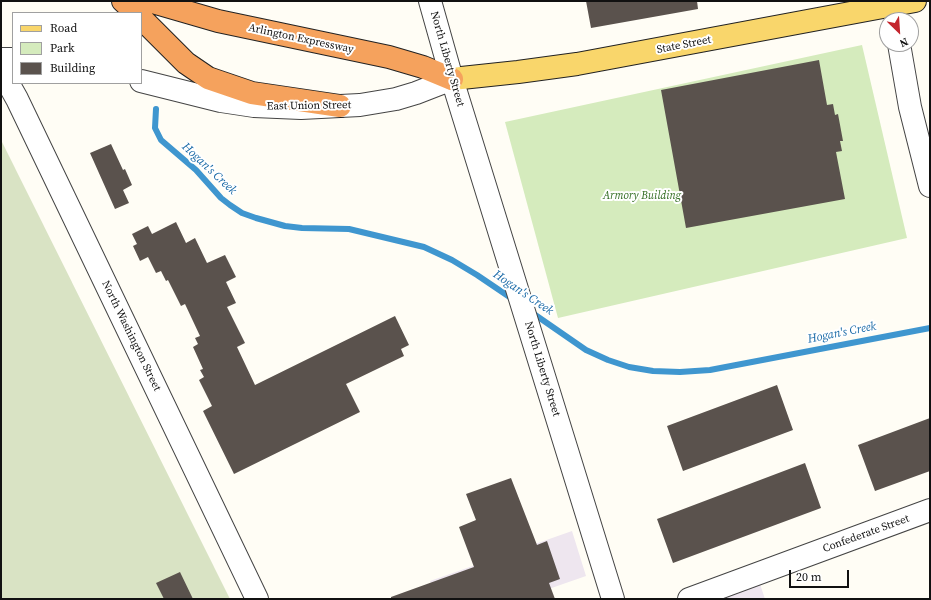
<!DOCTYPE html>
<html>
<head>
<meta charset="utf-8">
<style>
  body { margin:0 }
  #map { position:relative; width:931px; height:600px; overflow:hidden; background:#fffdf5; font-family:"Source Serif 4",serif }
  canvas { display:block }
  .frame { position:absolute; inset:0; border:2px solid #111; pointer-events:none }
  .legend { position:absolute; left:12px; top:12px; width:130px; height:72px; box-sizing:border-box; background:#fff; border:1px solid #a0a0a0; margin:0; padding:5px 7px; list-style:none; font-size:12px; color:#111 }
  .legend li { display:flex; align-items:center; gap:8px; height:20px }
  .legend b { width:20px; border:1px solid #a0a0a0 }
  .north { position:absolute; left:879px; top:12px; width:40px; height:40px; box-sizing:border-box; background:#fff; border:1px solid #a0a0a0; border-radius:50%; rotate:155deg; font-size:11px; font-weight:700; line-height:16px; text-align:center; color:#111 }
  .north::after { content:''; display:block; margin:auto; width:14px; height:18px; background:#c4262e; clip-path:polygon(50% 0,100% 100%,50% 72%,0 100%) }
  .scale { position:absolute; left:789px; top:570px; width:60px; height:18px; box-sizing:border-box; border:2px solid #111; border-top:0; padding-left:5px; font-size:12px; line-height:14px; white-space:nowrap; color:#111; -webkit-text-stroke:3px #fff; paint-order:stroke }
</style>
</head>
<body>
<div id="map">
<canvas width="931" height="600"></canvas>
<div class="frame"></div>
<ul class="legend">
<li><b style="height:5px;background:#f9d66b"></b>Road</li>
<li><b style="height:11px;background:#d5ebbd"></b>Park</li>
<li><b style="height:11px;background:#5a524d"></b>Building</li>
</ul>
<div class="north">N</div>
<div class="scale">20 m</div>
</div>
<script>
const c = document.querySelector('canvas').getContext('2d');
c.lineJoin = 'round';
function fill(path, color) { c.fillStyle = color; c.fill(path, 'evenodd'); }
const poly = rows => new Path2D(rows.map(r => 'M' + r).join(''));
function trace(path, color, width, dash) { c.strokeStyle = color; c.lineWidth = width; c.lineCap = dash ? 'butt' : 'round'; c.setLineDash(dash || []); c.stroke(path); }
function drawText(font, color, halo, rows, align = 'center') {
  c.font = font + ' "Source Serif 4",serif'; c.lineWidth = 4; c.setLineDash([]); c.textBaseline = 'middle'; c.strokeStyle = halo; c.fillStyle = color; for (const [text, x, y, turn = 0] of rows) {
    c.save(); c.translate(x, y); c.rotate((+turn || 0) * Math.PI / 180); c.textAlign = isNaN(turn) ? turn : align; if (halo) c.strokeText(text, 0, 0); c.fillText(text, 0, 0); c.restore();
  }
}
fill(poly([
  [572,531,586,576,520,599,437,599,430,581],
  [760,584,765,599,716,599]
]), '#eee6ef');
fill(poly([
  [862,45,907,238,558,318,505,122]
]), '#d5ebbd');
fill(poly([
  [1,140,230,599,1,599]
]), '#d9e3c4');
trace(poly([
  [156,109,155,128,161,140,196,170,221,198,230,205,242,213,256,218,285,226,302,228,349,229,424,247,452,260,477,275,514,300],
  [531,312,586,350,608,360,629,367,653,371,680,372,710,370,930,328]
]), '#3f96cf', 6);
fill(poly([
  [586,1,697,1,698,9,591,28],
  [819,60,827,105,833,104,835,115,838,114,843,141,840,141,842,151,836,152,845,199,686,228,661,90],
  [111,144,123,170,125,169,132,185,123,190,129,203,115,209,90,153],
  [176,222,186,243,195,238,207,263,225,255,236,277,226,282,236,303,227,307,245,343,237,347,255,385,395,316,409,345,401,349,404,356,346,384,360,412,234,474,203,411,212,406,199,380,204,377,200,370,203,369,193,347,198,344,195,338,200,336,185,304,181,306,168,280,166,281,161,271,156,273,148,257,140,261,133,246,137,244,132,234,148,226,152,234],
  [777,385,793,430,683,471,667,426],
  [930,418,930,471,875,491,858,445],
  [805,463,821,508,673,563,657,519],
  [511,478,537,545,547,541,560,579,549,583,555,599,391,599,391,597,474,567,459,527,476,520,466,494],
  [180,572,193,599,164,599,156,583]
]), '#5a524d');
const minor = poly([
  [430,1,452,79,613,599],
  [899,44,910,107,930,186],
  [1,59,13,59],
  [1,74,8,83,17,99,257,599],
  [141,81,221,101,254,106,301,108,360,105,396,99,416,93,452,79],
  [689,599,930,510]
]);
const major = poly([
  [452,79,518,72,577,64,915,1]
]);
const highway = poly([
  [123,1,136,13],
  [149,1,218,21,389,57,423,67,452,79],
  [141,18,186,63,208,78,252,93,340,106]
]);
trace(minor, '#444', 24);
trace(major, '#222', 24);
trace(highway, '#222', 24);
trace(minor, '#fff', 22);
trace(major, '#f9d66b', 22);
trace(highway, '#f5a25d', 22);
drawText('11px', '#111', '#fff', [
  ["Arlington Expressway",301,39,12],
  ["State Street",684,45,-11],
  ["North Liberty Street",447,59,74],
  ["East Union Street",309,106,-1],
  ["North Washington Street",131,336,64],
  ["North Liberty Street",542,369,73],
  ["Confederate Street",866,534,-20]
]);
drawText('italic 11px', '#2f6b1f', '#fff', [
  ["Armory Building",642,196]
]);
drawText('italic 12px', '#1768a6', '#fff', [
  ["Hogan's Creek",209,169,43],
  ["Hogan's Creek",523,293,34],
  ["Hogan's Creek",842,333,-11]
]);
</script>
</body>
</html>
